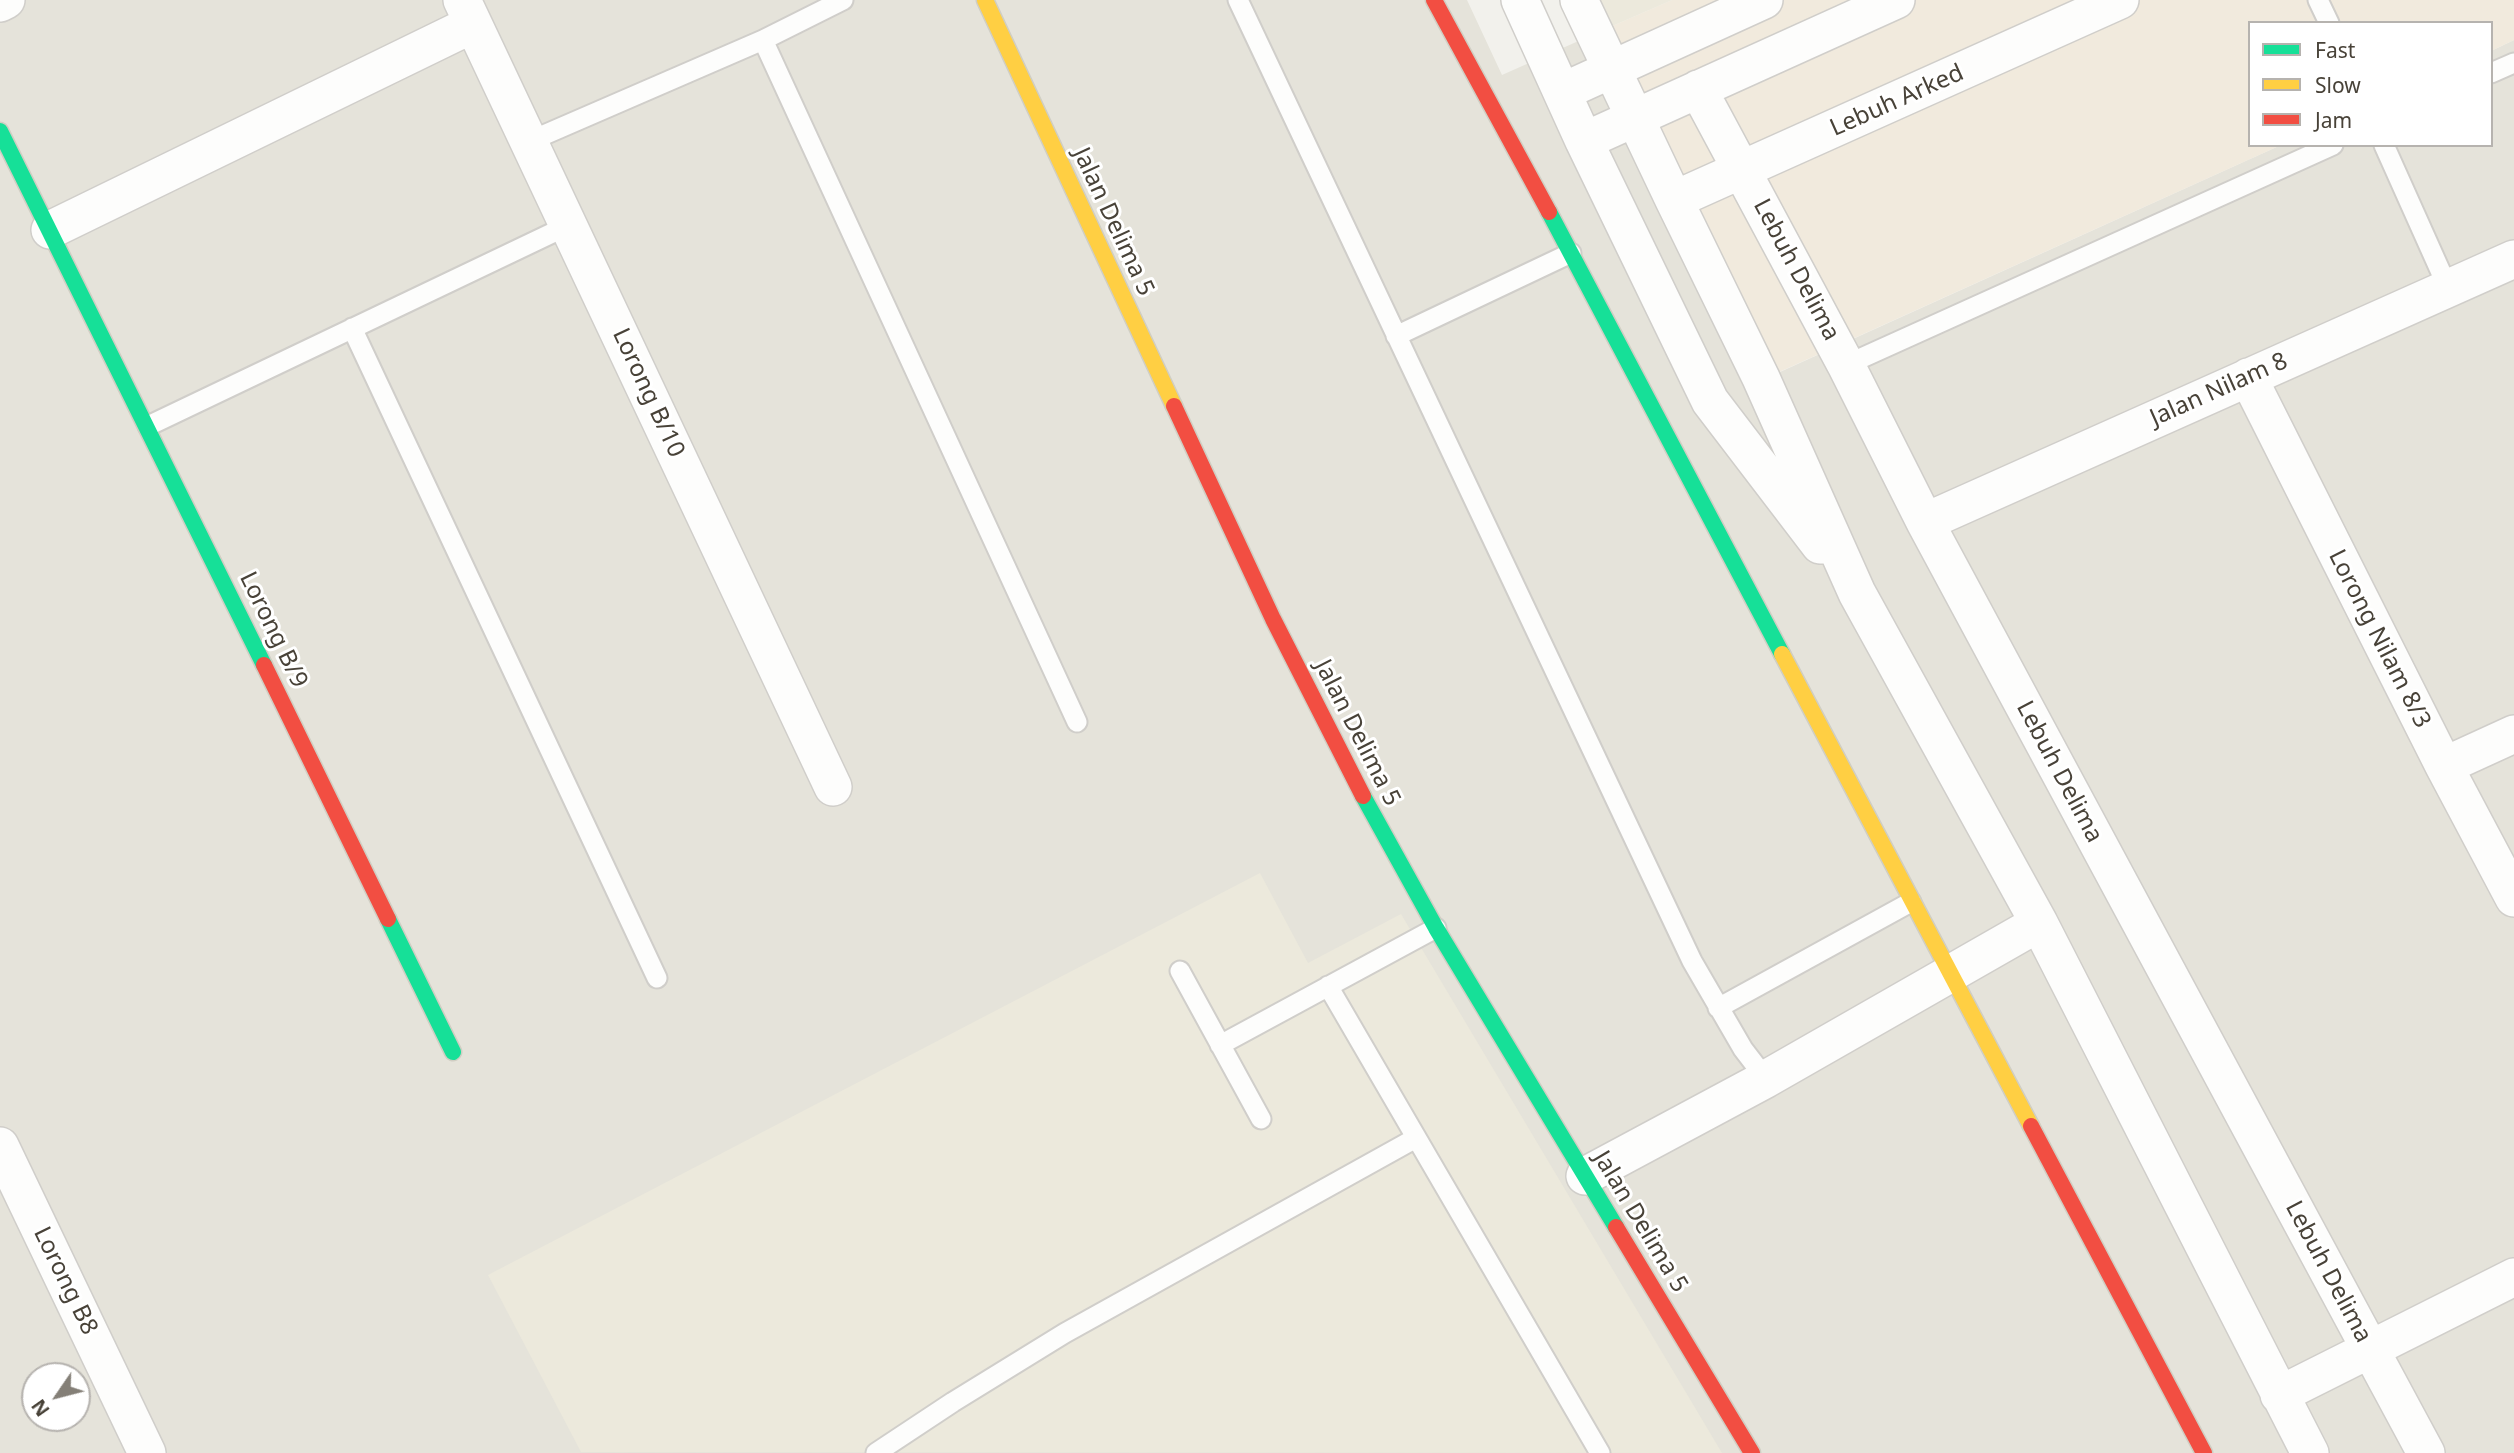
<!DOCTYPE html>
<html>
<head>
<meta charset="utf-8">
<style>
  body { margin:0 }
  #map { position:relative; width:2514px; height:1453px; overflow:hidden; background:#f2f1ec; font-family:"Noto Sans",sans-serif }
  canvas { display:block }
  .legend { position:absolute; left:2248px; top:21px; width:245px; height:126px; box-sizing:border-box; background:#fff; border:2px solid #b6b3af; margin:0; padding:9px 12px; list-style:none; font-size:21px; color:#484238 }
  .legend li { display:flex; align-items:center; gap:14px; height:35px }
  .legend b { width:35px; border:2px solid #b6b3af }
  .north { position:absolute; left:21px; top:1362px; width:70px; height:70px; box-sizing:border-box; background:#fff; border:2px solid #b6b3af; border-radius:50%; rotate:235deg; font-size:19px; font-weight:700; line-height:28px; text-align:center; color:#484238 }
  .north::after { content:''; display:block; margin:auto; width:24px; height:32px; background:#847f77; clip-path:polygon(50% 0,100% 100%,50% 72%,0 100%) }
</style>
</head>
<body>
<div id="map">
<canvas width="2514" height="1453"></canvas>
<ul class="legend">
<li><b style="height:9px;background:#16e098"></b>Fast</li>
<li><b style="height:9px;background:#ffcf43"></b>Slow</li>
<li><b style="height:9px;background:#f24e42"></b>Jam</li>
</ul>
<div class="north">N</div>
</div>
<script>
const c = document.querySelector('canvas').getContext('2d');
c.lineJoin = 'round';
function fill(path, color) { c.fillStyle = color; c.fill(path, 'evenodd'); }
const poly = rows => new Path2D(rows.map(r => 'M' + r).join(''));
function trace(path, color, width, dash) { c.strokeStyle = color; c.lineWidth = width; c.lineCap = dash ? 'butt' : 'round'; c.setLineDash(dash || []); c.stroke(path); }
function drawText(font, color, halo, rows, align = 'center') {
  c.font = font + ' "Noto Sans",sans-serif'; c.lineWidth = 6; c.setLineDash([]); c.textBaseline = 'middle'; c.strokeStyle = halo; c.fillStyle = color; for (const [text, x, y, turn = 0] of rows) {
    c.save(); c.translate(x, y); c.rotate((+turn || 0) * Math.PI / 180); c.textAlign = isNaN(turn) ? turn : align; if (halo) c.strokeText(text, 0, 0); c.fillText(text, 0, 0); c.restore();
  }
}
fill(poly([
  [0,0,1467,0,1502,75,1610,27,1769,377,2281,145,2491,145,2491,51,2514,40,2514,1453,0,1453],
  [35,1376,77,1376,77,1418,35,1418]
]), '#e5e3da');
fill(poly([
  [1672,0,2514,0,2514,40,2491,51,2491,23,2250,23,2250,145,2281,145,1768,377,1610,27]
]), '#f1eadd');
fill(poly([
  [1598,0,1672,0,1610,27],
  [1260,873,1308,963,1401,914,1722,1453,581,1452,488,1275]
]), '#ece9dc');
const lane = poly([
  [1238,0,1692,961,1743,1049,1766,1079],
  [2318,0,2329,23],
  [763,40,1077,722],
  [2491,73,2514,63],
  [530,141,763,40,843,0],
  [2384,145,2448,288],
  [352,328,657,978],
  [1396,336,1571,253],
  [1846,365,2333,145],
  [148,426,569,225],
  [1180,971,1261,1119],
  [1328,986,1600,1453],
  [1718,1008,1911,902],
  [1220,1045,1436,928],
  [876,1453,953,1402,1065,1333,1416,1138]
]);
const street = poly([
  [462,0,833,787],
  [1520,0,1584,141,1710,401,1820,545],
  [1579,0,1674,200,1761,378,1857,593,2039,923,2310,1453],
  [0,3,6,0],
  [1698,89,1846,365,1925,522,2426,1453],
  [1562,92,1764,0],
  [1584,141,1896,0],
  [1674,200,2120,0],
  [50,230,473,24],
  [2248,377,2444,766,2514,898],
  [1925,522,2514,259],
  [2444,766,2514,734],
  [0,1146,147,1453],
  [1585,1176,1766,1079,2039,923],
  [2279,1395,2514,1277]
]);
const fast = poly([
  [0,131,264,665],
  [1549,212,1782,654],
  [1363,796,1436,928,1616,1227],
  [388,919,453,1052]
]);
const slow = poly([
  [985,0,1174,406],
  [1782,654,2031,1126]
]);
const jam = poly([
  [1434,0,1549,212],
  [1174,406,1273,619,1363,796],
  [264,665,388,919],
  [2031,1126,2204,1453],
  [1616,1227,1752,1453]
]);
trace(lane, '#d0ceca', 23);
trace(street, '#d0ceca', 40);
trace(fast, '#d0cec3', 19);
trace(slow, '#d0cec3', 19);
trace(jam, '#d0cec3', 19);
trace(lane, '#fdfdfc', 19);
trace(street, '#fdfdfc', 37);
trace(fast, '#16e098', 16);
trace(slow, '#ffcf43', 16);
trace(jam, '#f24e42', 16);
drawText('24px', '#484238', '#fff', [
  ["Lebuh Arked",1897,101,-24],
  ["Jalan Delima 5",1113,222,65],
  ["Lebuh Delima",1796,270,62],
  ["Jalan Nilam 8",2219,390,-24],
  ["Lorong B/10",648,393,65],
  ["Lorong B/9",273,630,64],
  ["Lorong Nilam 8/3",2379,639,63],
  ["Jalan Delima 5",1357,733,63],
  ["Lebuh Delima",2059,772,62],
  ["Jalan Delima 5",1640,1222,59],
  ["Lebuh Delima",2328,1272,62],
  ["Lorong B8",65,1281,64]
]);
</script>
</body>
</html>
